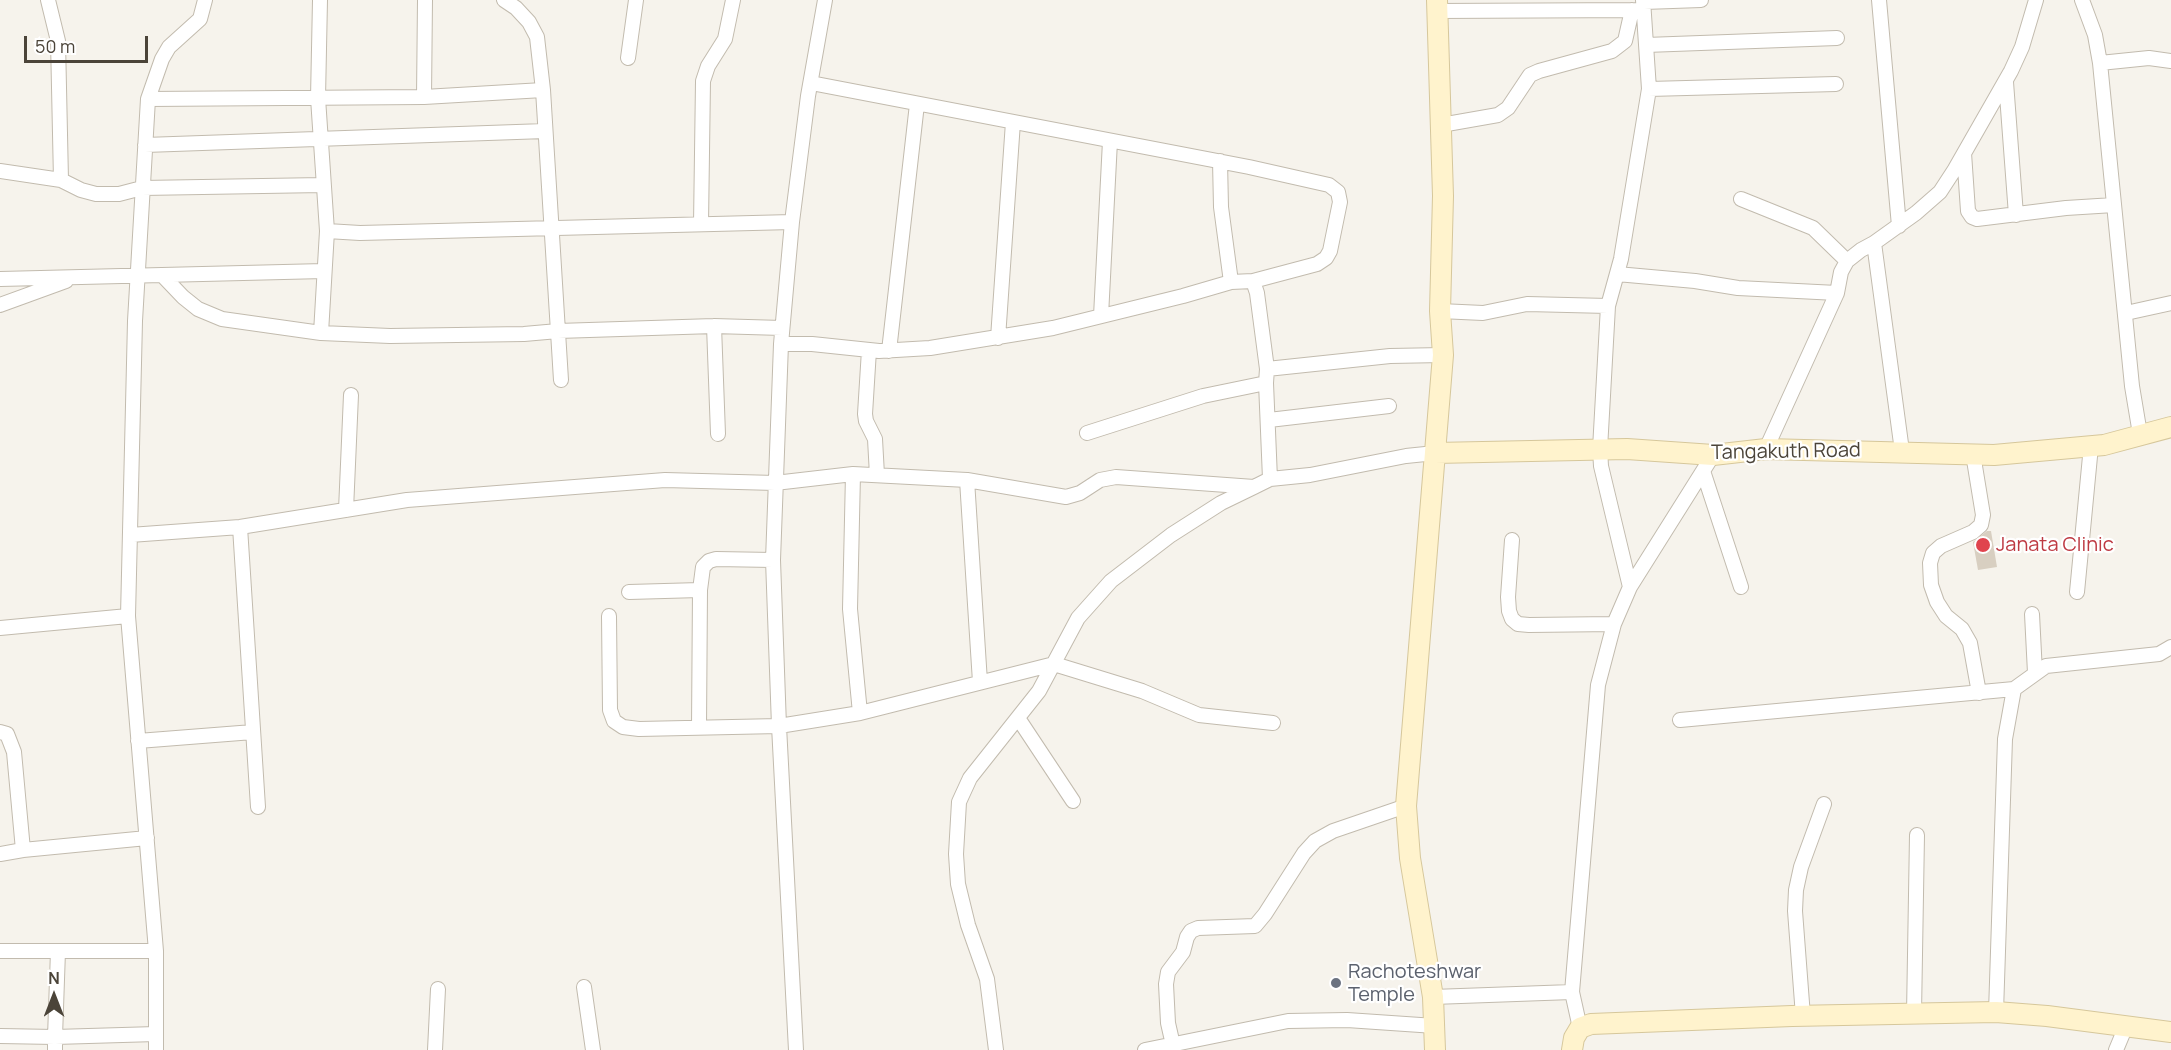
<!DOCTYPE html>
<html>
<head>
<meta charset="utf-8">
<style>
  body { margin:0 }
  #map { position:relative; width:2171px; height:1050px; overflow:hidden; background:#f6f3ec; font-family:Manrope,sans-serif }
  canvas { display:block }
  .north { position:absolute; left:24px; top:966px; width:60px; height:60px; -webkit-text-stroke:4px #fff; paint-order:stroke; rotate:0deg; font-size:16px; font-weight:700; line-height:24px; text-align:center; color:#4b4439 }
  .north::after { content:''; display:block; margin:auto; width:21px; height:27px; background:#4b4439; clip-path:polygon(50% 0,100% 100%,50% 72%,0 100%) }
  .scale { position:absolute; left:24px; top:36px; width:124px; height:27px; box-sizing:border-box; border:3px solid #4b4439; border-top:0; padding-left:8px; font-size:18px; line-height:21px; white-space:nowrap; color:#4b4439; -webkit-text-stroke:4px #fff; paint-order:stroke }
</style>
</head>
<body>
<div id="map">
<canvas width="2171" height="1050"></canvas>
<div class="north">N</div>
<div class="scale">50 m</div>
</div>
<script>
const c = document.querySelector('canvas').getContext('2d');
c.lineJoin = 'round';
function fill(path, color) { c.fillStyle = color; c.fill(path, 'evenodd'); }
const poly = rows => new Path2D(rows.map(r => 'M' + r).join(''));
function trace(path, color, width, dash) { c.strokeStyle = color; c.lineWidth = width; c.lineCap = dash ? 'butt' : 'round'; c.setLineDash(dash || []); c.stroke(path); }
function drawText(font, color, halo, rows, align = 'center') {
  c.font = font + ' Manrope,sans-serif'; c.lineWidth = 4.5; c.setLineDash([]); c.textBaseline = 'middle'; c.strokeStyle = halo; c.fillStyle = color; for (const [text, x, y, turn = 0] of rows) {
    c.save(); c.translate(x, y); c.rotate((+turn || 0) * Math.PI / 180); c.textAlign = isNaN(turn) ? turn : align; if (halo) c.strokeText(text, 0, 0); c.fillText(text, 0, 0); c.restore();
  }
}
fill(poly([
  [1987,531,1991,531,1997,567,1978,570,1973,542]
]), '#d8cfc1');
const street = poly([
  [48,0,58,41,61,180],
  [320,0,318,98,327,231,321,333],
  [504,0,516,8,529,22,537,37,543,90,561,380],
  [825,0,808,96,792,222,781,344,773,560,779,726,860,713,1054,664,1142,691,1199,715,1273,723],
  [1879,0,1899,226],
  [2082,0,2095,35,2100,63,2132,386,2140,434],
  [1644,2,1701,0],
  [1437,11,1639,10],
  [1646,45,1837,38],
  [628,58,636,0],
  [2100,63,2149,58,2171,61],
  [2006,82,2016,215],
  [1649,89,1836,84],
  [424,97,425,0],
  [148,99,424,97,543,90],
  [1441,125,1498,115,1508,108,1530,75,1539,71,1612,51,1625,41,1632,10],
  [145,145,545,131],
  [1964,153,1968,211,1972,217,1977,219,2066,208,2114,205],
  [1220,161,1221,207,1231,282],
  [0,171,61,180,81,190,96,194,119,194,142,188,323,185],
  [1741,199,1813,228,1847,261],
  [701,224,703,81,708,66,725,39,733,0],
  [327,231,360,233,792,222],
  [1874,243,1902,451],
  [1617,274,1695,281,1738,288,1837,293],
  [162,275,183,297,198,309,222,319,321,333,390,336,524,334,558,331,714,326,782,328],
  [0,279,324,271],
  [1253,281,1257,293,1267,369,1266,383,1270,479],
  [0,305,66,281],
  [1440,311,1483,313,1527,304,1608,306],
  [2126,313,2171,303],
  [1101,316,1110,141],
  [714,326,718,434],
  [998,338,1013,122],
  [781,344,812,344,879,351,930,348,1053,328,1183,296,1231,282,1253,281,1317,264,1326,258,1330,251,1340,202,1338,192,1329,185,1249,167,811,83],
  [869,350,865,414,866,421,875,439,877,475],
  [889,351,917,104],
  [1267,369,1390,356,1443,355],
  [1269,420,1389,406],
  [1087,433,1203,396,1266,383],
  [1766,449,1837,293,1841,272,1847,261,1861,250,1874,243,1916,213,1940,192,1955,169,2011,71,2022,47,2036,0],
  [1973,454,1983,515,1981,525,1973,532,1941,546,1933,553,1930,563,1931,585,1937,602,1946,616,1962,629,1970,643,1979,693],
  [1703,471,1741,587],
  [853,474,850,609,860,713],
  [967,480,980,682],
  [346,510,351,395],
  [240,527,258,807],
  [130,535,240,527,407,500,665,480,775,483,853,474,967,480,1066,497,1080,493,1100,480,1116,477,1254,487],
  [1512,540,1508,597,1509,611,1512,619,1518,624,1529,625,1614,624],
  [1630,587,1601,466,1600,449,1608,306,1621,259,1649,89,1643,0],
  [629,592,700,590,703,567,709,561,716,559,773,560],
  [2077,592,2091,446],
  [2032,614,2035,673],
  [609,616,610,710,614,721,623,727,639,729,779,726,796,1050],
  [0,628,128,616],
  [1018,718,1073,801],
  [1680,720,2014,689,2046,666,2159,654,2171,647],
  [699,727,700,590],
  [0,732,7,734,14,752,23,850],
  [138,741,253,732],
  [0,854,23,850,147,838],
  [0,951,58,951,55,1037,156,1034],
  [58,951,156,951],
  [584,987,593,1050],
  [1433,997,1572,992],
  [1996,1012,2005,739,2014,689],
  [1914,1014,1917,835],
  [1803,1016,1795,911,1796,890,1801,867,1824,804],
  [1580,1028,1572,992,1598,685,1614,624,1630,587,1713,455],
  [0,1036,55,1037,55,1050],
  [1173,1045,1168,1023,1166,984,1168,972,1183,952,1187,937,1191,931,1198,928,1255,926,1265,914,1304,853,1315,841,1333,831,1406,806],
  [156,1050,156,951,128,616,135,321,148,99,162,59,169,47,200,19,205,0],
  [435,1050,438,989],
  [996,1050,987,979,968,925,958,884,956,854,959,802,970,778,1039,691,1078,618,1111,581,1171,535,1221,503,1254,487,1270,479,1310,475,1406,456,1435,453],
  [1145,1050,1288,1021,1347,1020,1435,1026],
  [2116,1050,2126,1026]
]);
const secondary = poly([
  [1435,453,1627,449,1713,455,1766,449,1994,455,2104,445,2171,427],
  [1435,1050,1433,997,1410,858,1406,806,1443,355,1440,311,1443,196,1437,0],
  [1572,1050,1574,1038,1580,1028,1591,1024,1792,1016,1996,1012,2047,1016,2171,1032]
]);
trace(street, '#c2bbae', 16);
trace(secondary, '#d6c79b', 22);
trace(street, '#fff', 14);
trace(secondary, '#fff3cd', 20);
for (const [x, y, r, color] of [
  [1983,545,8,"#e0444e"],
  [1336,983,6,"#6b7280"]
]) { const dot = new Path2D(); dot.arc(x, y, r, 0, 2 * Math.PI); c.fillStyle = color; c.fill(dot); trace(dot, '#fff', 2); }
drawText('20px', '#4b4439', '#fff', [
  ["Tangakuth Road",1786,452,-1]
]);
drawText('20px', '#be3a42', '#fff', [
  ["Janata Clinic",1996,545]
], 'left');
drawText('20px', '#5b616d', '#fff', [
  ["Rachoteshwar",1348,972],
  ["Temple",1348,995]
], 'left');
</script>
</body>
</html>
